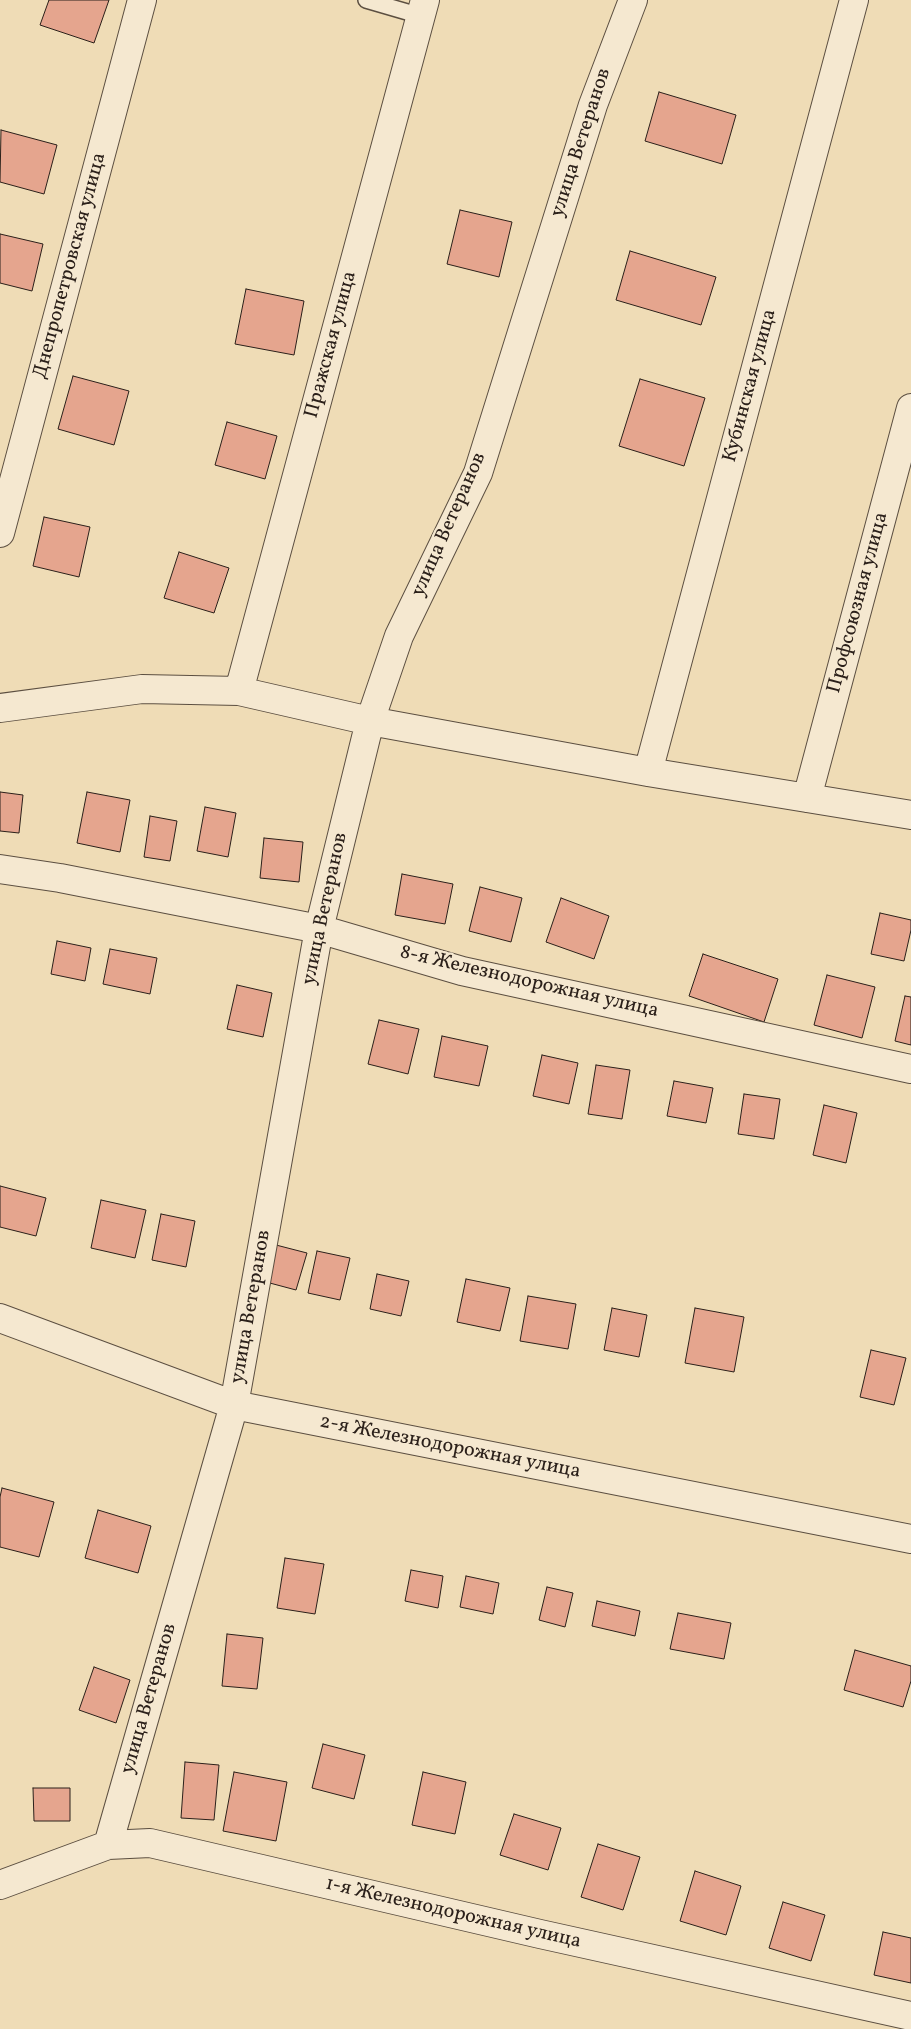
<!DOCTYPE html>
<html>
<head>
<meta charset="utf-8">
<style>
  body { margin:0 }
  canvas { display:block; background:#efdcb6 }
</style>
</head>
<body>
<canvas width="911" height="2029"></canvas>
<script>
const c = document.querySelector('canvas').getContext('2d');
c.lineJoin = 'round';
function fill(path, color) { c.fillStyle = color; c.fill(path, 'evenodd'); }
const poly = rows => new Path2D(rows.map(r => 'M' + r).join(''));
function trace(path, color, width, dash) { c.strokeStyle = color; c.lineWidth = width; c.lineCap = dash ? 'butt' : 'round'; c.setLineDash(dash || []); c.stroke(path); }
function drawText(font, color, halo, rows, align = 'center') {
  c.font = font + ' Vollkorn,serif'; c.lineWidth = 4.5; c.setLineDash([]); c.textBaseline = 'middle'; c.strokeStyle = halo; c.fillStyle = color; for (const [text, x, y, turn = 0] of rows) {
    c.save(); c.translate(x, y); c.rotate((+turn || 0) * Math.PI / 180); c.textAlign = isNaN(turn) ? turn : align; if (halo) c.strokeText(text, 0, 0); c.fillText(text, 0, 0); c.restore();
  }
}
const building = poly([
  [49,0,109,0,94,43,40,25,49,0],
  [659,92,736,115,722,164,645,141,659,92],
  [1,130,57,145,44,194,0,182,1,130],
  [460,210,512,222,499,277,447,264,460,210],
  [0,234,43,244,32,291,0,283,0,234],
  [630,251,716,277,701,325,616,300,630,251],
  [246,289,304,301,294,355,235,344,246,289],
  [73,376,129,391,114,445,58,429,73,376],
  [640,379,705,398,684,466,619,446,640,379],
  [227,422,277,436,265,479,215,465,227,422],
  [44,517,90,527,79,577,33,566,44,517],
  [179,552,229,568,214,613,164,598,179,552],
  [0,792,23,795,19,833,0,831,0,792],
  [87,792,130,800,120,852,77,843,87,792],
  [205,807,236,813,228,857,197,851,205,807],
  [150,816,177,821,170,861,144,857,150,816],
  [264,838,303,842,299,882,260,878,264,838],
  [402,874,453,884,445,924,395,915,402,874],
  [480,887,522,898,511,942,469,931,480,887],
  [561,898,609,916,594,959,546,942,561,898],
  [880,913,911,920,911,930,904,961,871,954,880,913],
  [57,941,91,948,85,981,51,974,57,941],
  [110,949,157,958,150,994,103,984,110,949],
  [703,954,778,979,764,1022,689,996,703,954],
  [827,975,875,987,862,1038,814,1025,827,975],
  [237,985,272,993,263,1037,227,1029,237,985],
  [905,996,911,997,911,1045,895,1041,905,996],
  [379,1020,419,1029,408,1074,368,1064,379,1020],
  [442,1036,488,1046,479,1086,434,1077,442,1036],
  [542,1055,578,1063,569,1104,533,1096,542,1055],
  [596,1065,630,1070,622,1119,588,1114,596,1065],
  [674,1081,713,1088,706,1123,667,1116,674,1081],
  [744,1094,780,1099,774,1139,738,1134,744,1094],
  [824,1105,857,1113,846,1163,813,1155,824,1105],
  [0,1186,46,1198,36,1236,0,1227,0,1186],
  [101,1200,146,1210,135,1258,91,1248,101,1200],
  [161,1214,195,1221,186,1267,152,1260,161,1214],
  [276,1245,307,1253,296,1290,266,1282,276,1245],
  [317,1251,350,1258,340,1300,308,1293,317,1251],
  [377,1274,409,1281,401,1316,370,1309,377,1274],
  [466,1279,510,1288,500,1331,457,1322,466,1279],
  [528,1296,576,1304,568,1349,520,1341,528,1296],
  [612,1308,647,1315,639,1357,604,1350,612,1308],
  [695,1308,744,1317,734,1372,685,1363,695,1308],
  [871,1350,906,1358,894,1405,860,1397,871,1350],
  [2,1488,54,1502,39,1557,0,1547,0,1497,2,1488],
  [98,1510,151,1526,138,1573,85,1558,98,1510],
  [285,1558,324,1564,315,1614,277,1608,285,1558],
  [411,1570,443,1576,438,1608,405,1601,411,1570],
  [466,1576,499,1583,493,1614,460,1607,466,1576],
  [547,1587,573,1593,565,1627,539,1620,547,1587],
  [597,1601,640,1611,635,1636,592,1626,597,1601],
  [678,1613,731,1623,724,1659,670,1649,678,1613],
  [227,1634,263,1638,257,1689,222,1686,227,1634],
  [855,1650,911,1666,911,1681,903,1707,844,1690,855,1650],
  [94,1667,130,1680,116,1723,79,1710,94,1667],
  [323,1744,365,1755,354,1799,312,1788,323,1744],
  [185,1762,219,1765,214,1820,181,1818,185,1762],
  [234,1772,287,1782,276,1841,223,1831,234,1772],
  [423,1772,466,1782,455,1834,412,1825,423,1772],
  [33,1788,70,1788,70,1821,34,1821,33,1788],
  [514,1814,561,1828,548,1870,500,1855,514,1814],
  [598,1844,640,1857,623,1910,581,1897,598,1844],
  [695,1871,741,1886,726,1935,680,1921,695,1871],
  [783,1902,825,1915,811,1961,769,1948,783,1902],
  [883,1932,911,1938,911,1983,874,1975,883,1932]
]);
fill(building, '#e5a58e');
trace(building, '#2b201a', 1);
const lane = poly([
  [366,0,421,16]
]);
const street = poly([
  [0,533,142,0],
  [239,691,425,0],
  [0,708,142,689,239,691,370,721,648,772,911,815],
  [648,772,854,0],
  [807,798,911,408],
  [0,869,60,878,319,929,462,971,911,1069],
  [0,1318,234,1405,911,1539],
  [108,1845,234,1405,319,929,370,721,399,636,478,473,593,105,633,0],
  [0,1885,108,1845,150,1843,540,1934,911,2016]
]);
trace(lane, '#5c4f41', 18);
trace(street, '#5c4f41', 30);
trace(lane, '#f5e8d0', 15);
trace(street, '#f5e8d0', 28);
drawText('20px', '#2b201a', '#f5e8d0', [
  ["улица Ветеранов",582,143,-72],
  ["Днепропетровская улица",71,266,-75],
  ["Пражская улица",332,345,-75],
  ["Кубинская улица",751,386,-75],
  ["улица Ветеранов",450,525,-66],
  ["Профсоюзная улица",859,603,-75],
  ["улица Ветеранов",326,909,-78],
  ["8-я Железнодорожная улица",529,983,13],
  ["улица Ветеранов",252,1307,-80],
  ["2-я Железнодорожная улица",450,1448,11],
  ["улица Ветеранов",150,1699,-74],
  ["1-я Железнодорожная улица",453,1914,13]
]);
</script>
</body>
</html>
